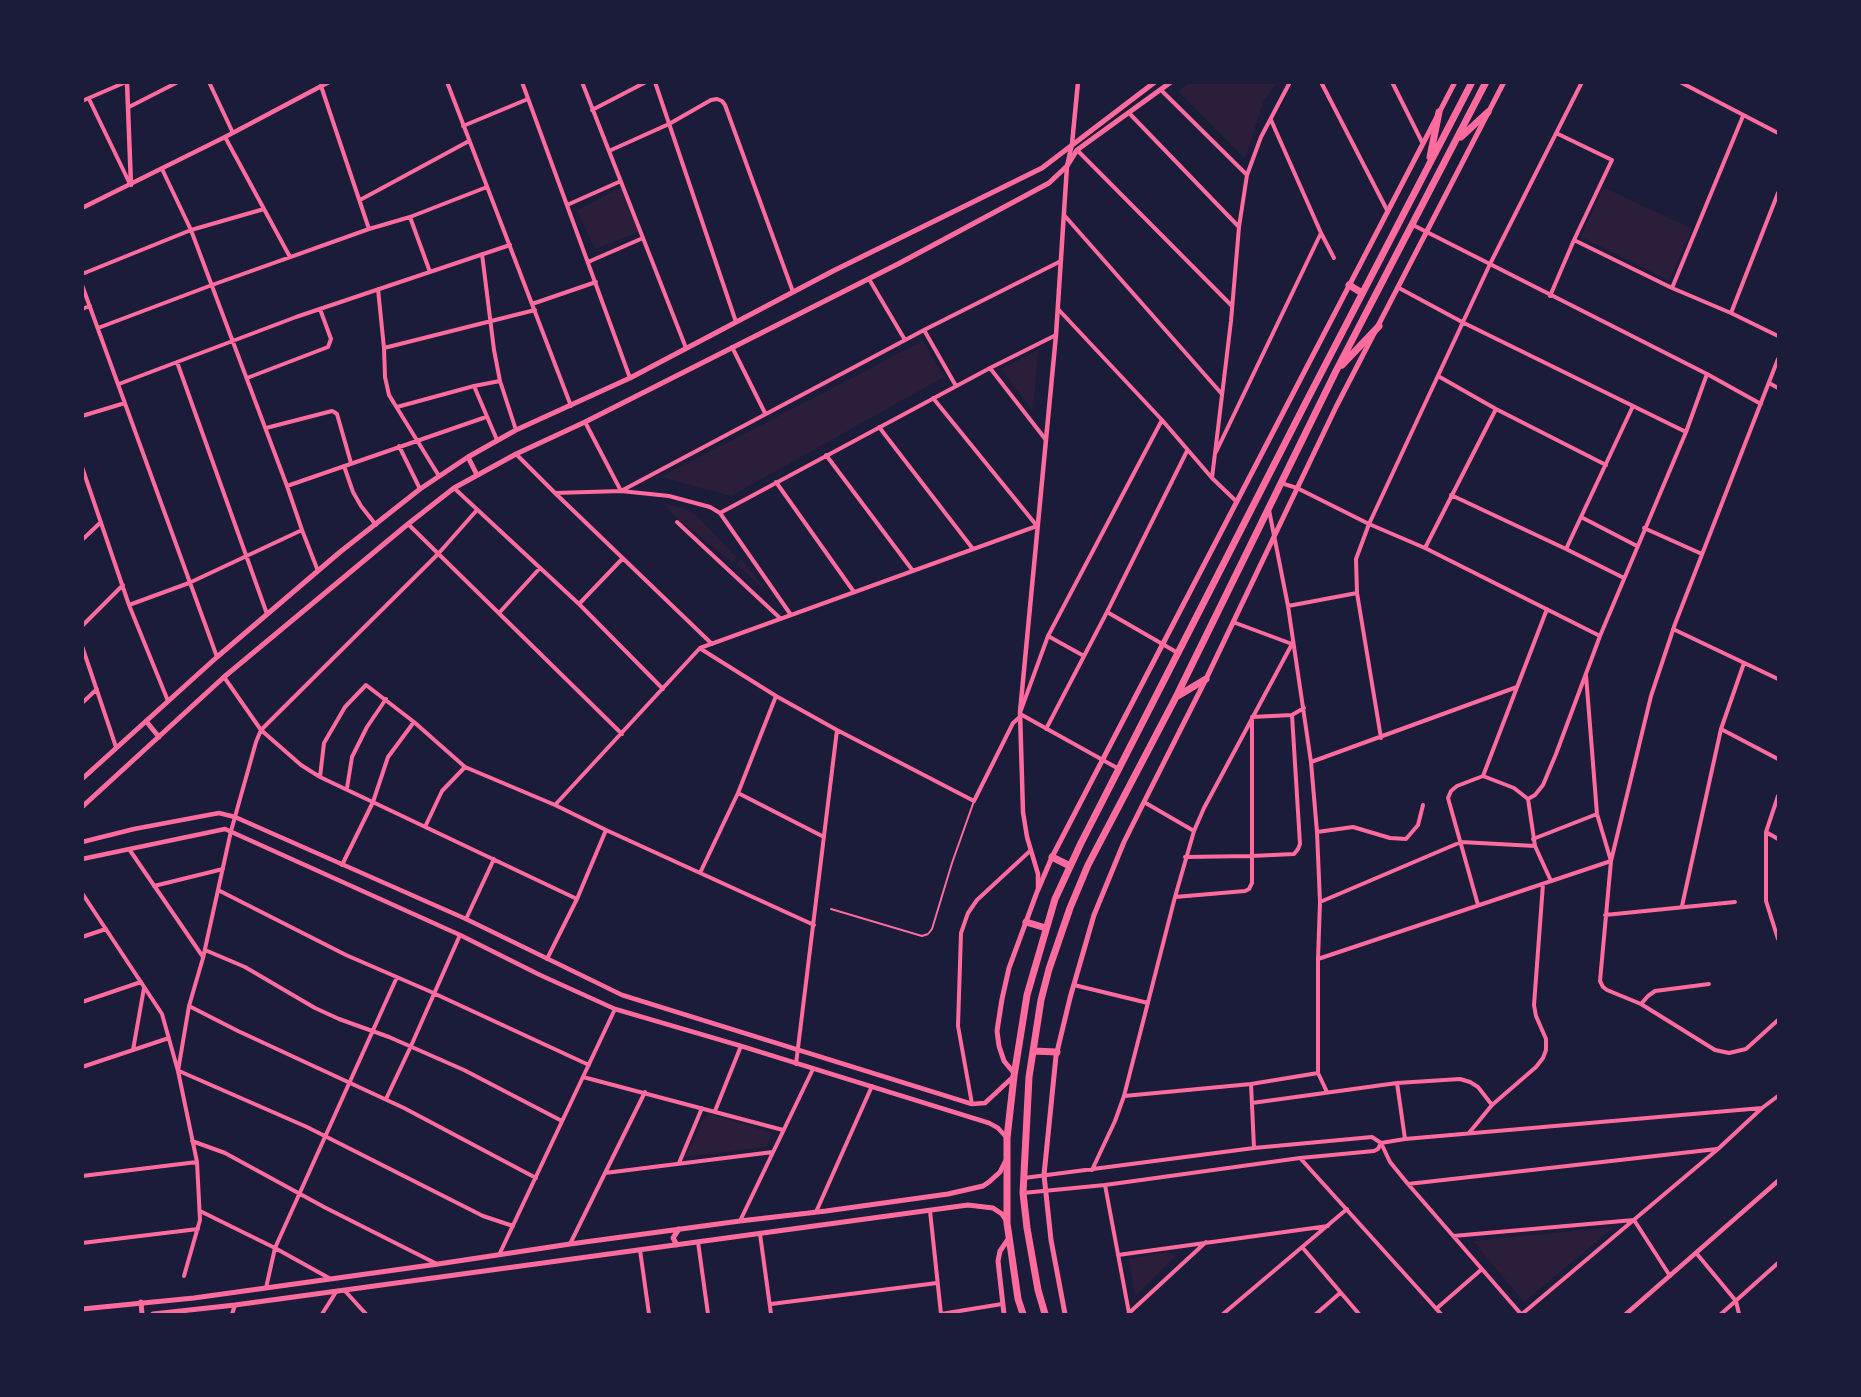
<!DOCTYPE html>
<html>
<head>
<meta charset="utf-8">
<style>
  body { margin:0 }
  #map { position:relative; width:1861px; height:1397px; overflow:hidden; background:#1b1b3a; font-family:"Work Sans",sans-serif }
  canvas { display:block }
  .frame { position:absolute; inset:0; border:84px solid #1b1b3a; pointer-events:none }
</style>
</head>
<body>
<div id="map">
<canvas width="1861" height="1397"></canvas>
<div class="frame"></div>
</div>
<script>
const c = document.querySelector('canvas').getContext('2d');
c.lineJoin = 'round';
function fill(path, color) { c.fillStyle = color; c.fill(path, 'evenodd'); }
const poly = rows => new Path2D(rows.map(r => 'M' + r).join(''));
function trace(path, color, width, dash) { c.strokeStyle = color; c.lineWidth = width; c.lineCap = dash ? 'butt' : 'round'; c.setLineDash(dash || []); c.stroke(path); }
fill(poly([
  [1190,82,1277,83,1264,100,1245,159,1178,91],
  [622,187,639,232,595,249,577,210],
  [1603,187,1692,229,1669,281,1581,237],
  [923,341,944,377,731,496,661,477],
  [1038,350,1033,411,1001,369],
  [663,503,682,508,697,516,737,558,732,562,676,518],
  [741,559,767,592,736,564],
  [707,1113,773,1133,766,1147,685,1157],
  [1614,1227,1524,1302,1473,1241],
  [1167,1252,1175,1256,1135,1296,1129,1259]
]), '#2a1e3b');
trace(poly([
  [831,909,922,936,928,934,932,929,952,863,974,801]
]), '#ff6b9d', 2);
trace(poly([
  [209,82,233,133],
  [447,82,571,406],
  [522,82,630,378],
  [582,82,686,348],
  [655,82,736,322],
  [1321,82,1388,212],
  [1392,82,1423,144],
  [1680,82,1778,133],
  [321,86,369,229],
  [1161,90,1247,175],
  [89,99,130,184],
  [82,101,126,82],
  [129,107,178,82],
  [592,110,646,82],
  [1129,113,1239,227],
  [1271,120,1321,233,1334,258],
  [463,126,528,99],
  [225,137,290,257],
  [1077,150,1232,306],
  [609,151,669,124,711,100,717,99,722,101,725,105,793,292],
  [162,169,191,230,287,486,302,530,318,571],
  [360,200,469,141],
  [567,205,621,181],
  [1064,215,1221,393],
  [410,217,430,272],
  [1413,225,1707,374,1761,404],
  [1574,240,1672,288,1731,313,1778,336],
  [482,254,494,350,500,381,516,430],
  [588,262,643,238],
  [82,274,191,230,264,209],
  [869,279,905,340],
  [82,285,217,657],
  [1399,288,1464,323,1686,432],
  [1672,288,1743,116],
  [378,289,384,348,385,377,389,395,439,476],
  [1550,296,1574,240,1612,160,1556,133],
  [532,304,596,282],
  [82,309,90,306],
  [1058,309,1162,420,1212,478,1237,502],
  [1731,313,1778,193],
  [98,328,212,285,369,229,410,217,487,187],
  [924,330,956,386],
  [732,347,765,413],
  [384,348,535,310],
  [1778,359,1675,624,1651,696,1611,861,1600,981,1603,987,1607,990,1641,1004,1715,1050,1729,1053,1746,1049,1778,1020],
  [177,362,267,614],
  [990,368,1046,440],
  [1438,376,1496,409,1606,465],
  [247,378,328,347,331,339,320,309],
  [1769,383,1778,388],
  [119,384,296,317,510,245],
  [474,386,497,440],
  [397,407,474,386,500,381],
  [82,416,125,403],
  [585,422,621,491,924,330,1061,261],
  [879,427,973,549],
  [266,428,332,411,334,412,337,414,351,463],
  [399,446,420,489],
  [1216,452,1321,233],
  [516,454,555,493,712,644],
  [826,455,913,571],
  [344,466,353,492,361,506,376,525],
  [82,467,129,605,168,701],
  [1212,478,1231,321,1239,227,1247,175,1261,137,1290,82],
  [776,482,854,592],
  [1281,483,1297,488,1369,524,1425,548,1600,636],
  [287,486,486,417],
  [454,488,579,604,663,689],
  [555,493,621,491,669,496,710,507,720,513,791,615],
  [1451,495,1566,549,1624,578],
  [1269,510,1288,606,1311,762,1317,832,1320,902,1318,959,1318,1073,1327,1092],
  [720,513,990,368,1056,335],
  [1581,517,1637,546],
  [677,522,781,619],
  [408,524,622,734],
  [1644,528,1702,554],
  [82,540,101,522],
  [1425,548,1496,409],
  [1566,549,1633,406],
  [579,604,623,558],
  [129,605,189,583,302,530],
  [1288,606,1357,593],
  [1107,612,1178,653],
  [499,613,540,568],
  [82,626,123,585],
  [1673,629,1778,679],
  [1048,636,1084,656],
  [82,646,116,747],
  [701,649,776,696,837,730,974,801,1013,723,1022,715,1119,769],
  [224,677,261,730,301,765,320,777,577,899],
  [82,703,97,689],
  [1021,710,1048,636,1162,420],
  [1046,729,1107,612,1187,451],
  [1721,729,1778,759],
  [1381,738,1357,593,1356,559,1369,524,1490,264,1582,82],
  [1311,762,1517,687],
  [1483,776,1547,609],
  [320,777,324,743,345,707,366,685,414,722,465,767,555,805,606,830,814,925],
  [347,788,352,757,367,727,386,699],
  [738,793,824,837],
  [1778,796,1766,832,1766,901,1778,939],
  [1528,799,1535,795,1543,785,1556,754,1600,636,1686,432,1707,374],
  [1528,799,1535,846,1551,881],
  [1144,802,1194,831],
  [555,805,700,648,1037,526,933,398],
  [425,827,442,791,465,767],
  [1317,832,1353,827,1390,838,1406,839,1418,825,1423,805],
  [1766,832,1778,839],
  [1533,839,1597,814],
  [129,849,203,957],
  [1185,857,1251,856,1294,854,1298,849,1300,844,1292,715],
  [342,865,373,802,388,757,414,722],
  [700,873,738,793,776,696],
  [154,886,223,869],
  [218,890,346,955,429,991,589,1065],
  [82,893,162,1014,178,1071,197,1162,200,1220,184,1276],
  [1175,897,1245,891,1249,889,1252,883,1252,717,1292,715,1304,708],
  [1320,902,1461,842,1535,846],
  [1478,905,1448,798,1451,791,1457,786,1483,776,1514,788,1528,799],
  [1682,906,1721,729,1744,663],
  [1605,915,1735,902],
  [466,919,494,859],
  [82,937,106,929],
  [205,950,245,967,315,1008,339,1019,389,1037,464,1070,562,1121],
  [547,959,577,899,606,830],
  [1318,959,1611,861,1597,814,1586,675],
  [1074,985,1148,1003],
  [82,1002,141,982],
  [1641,1004,1648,996,1655,991,1709,984],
  [189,1006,238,1031,404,1108,536,1178],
  [133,1050,144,988],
  [796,1064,837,730],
  [82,1067,169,1038],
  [178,1071,189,1006,203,958,231,831,256,742,261,730,438,554,477,510],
  [179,1071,307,1127,483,1216,513,1226],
  [583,1077,783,1130],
  [1397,1083,1405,1139],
  [1251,1084,1254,1148],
  [1124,1096,1251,1084,1318,1073],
  [386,1099,411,1046,460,935],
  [1252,1103,1397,1083,1460,1079,1470,1082,1478,1087,1492,1105],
  [972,1104,958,1026,961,933,968,913,977,900,1031,850],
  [715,1111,741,1046],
  [1469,1133,1492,1105,1536,1067,1543,1058,1546,1050,1546,1039,1536,1016,1534,1005,1543,884],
  [192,1141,225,1153,324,1207,437,1264],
  [1381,1143,1390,1162,1408,1184,1521,1314],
  [1300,1158,1441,1314],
  [679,1163,702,1108],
  [1092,1170,1115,1121,1124,1096,1175,897,1194,831,1204,808,1292,644,1233,622],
  [605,1173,773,1152],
  [82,1176,197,1162],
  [1024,1178,1254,1148,1372,1137,1381,1143,1405,1139,1762,1108],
  [1408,1184,1717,1149],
  [1105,1185,1129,1313],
  [1023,1193,1105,1185,1300,1158,1374,1151,1378,1149,1381,1143],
  [200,1211,275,1248,329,1278],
  [930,1211,941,1314],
  [816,1212,872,1086],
  [740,1221,813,1069],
  [760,1234,771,1314],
  [1453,1236,1634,1220,1670,1276],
  [698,1242,708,1314],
  [82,1243,198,1229],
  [570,1244,645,1092],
  [1302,1247,1359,1314],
  [640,1250,649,1314],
  [1697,1254,1736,1301,1739,1314],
  [499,1255,615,1009],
  [1118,1255,1328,1226],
  [266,1288,275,1248,397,977],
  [345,1291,366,1314],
  [771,1304,937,1283],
  [1436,1309,1482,1269],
  [232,1314,235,1305],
  [322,1314,336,1292],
  [941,1314,1002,1304],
  [1128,1314,1206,1242],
  [1223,1314,1347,1209],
  [1316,1314,1340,1293],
  [1522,1314,1718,1149,1762,1108,1778,1096],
  [1721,1314,1778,1263]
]), '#ff6b9d', 4);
trace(poly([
  [127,82,131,185],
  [82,208,225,137,329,82],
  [82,842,134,829,219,813,235,817,466,919,622,995,972,1104,985,1103,1014,1076],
  [82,859,225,829,460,935,540,975,615,1009,741,1046,989,1123,998,1128,1007,1138],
  [1038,888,1038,874,1027,837,1023,812,1020,712,1056,335,1067,166,1072,144,1078,82],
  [1626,1314,1778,1181]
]), '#ff6b9d', 4.5);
trace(poly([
  [468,457,477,475],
  [146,721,159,737],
  [82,779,217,657,340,552,420,489,468,457,516,430,630,378,833,271,1042,168,1155,82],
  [82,807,224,677,408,524,454,488,516,454,585,422,898,264,1049,183,1067,166,1077,150,1171,82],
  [1014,1073,1004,1061,999,1046,997,1031,1002,999,1009,968,1037,892,1052,857,1455,82],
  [677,1245,673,1238,679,1229],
  [141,1302,142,1314],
  [82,1309,194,1298,438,1264,570,1244,740,1221,826,1211,948,1194,983,1186,989,1182,1000,1172,1006,1160],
  [153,1314,235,1305,968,1205,993,1208,1002,1214,1006,1220],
  [1004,1314,998,1261,1000,1251,1009,1238],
  [1065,1314,1051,1240,1044,1175,1056,1056,1070,998,1094,915,1124,842,1144,802,1206,679,1336,407,1504,82]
]), '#ff6b9d', 5);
trace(poly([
  [1461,137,1488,112],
  [1430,157,1439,112],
  [1349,285,1362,293],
  [1342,365,1379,326],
  [1176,697,1206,679],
  [1052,857,1070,866],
  [1026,922,1046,928],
  [1033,1051,1057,1052],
  [1023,1314,1018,1299,1007,1223,1007,1138,1014,1076,1027,995,1055,899,1081,843,1305,404,1472,82],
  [1045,1314,1038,1290,1027,1228,1023,1193,1029,1077,1041,1000,1049,969,1070,908,1088,865,1176,697,1336,371,1486,82]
]), '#ff6b9d', 7);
</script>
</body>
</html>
